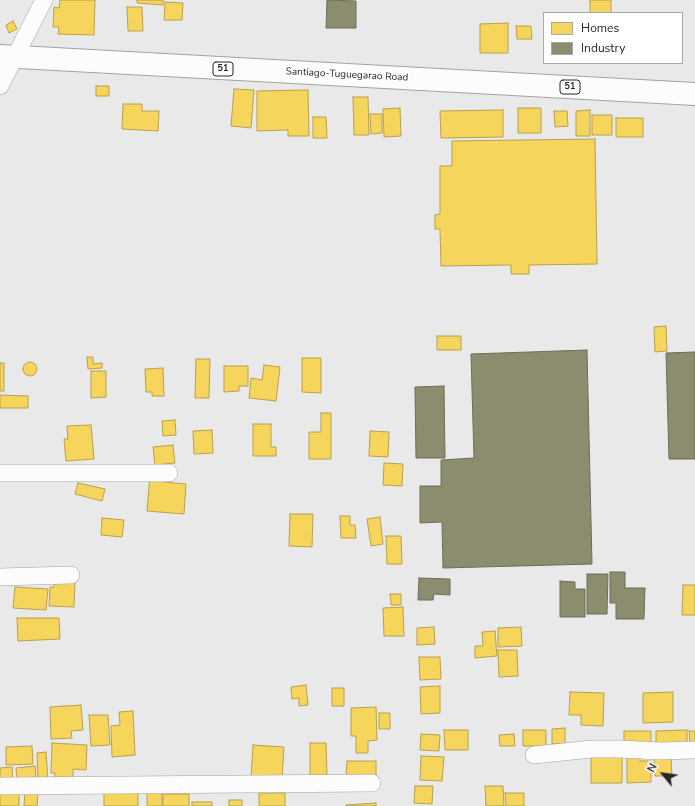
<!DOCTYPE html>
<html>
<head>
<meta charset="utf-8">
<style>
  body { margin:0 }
  #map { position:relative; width:695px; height:806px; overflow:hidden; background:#e9e9e9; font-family:"Nunito Sans",sans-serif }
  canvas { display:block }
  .legend { position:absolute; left:543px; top:12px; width:140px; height:52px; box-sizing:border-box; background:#fff; border:1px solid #a8a8a9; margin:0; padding:5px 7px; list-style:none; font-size:12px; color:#262627 }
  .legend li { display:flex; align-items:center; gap:8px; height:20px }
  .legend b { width:20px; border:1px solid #a8a8a9 }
  .north { position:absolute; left:643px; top:754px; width:40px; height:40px; -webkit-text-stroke:3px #fff; paint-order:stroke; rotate:299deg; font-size:11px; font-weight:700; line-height:16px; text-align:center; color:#262627 }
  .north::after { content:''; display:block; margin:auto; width:14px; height:18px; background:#262627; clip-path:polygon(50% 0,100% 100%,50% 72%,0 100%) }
</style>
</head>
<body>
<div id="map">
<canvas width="695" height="806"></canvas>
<ul class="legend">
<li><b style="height:11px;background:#f6d55c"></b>Homes</li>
<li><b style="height:11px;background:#8c8c6e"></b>Industry</li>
</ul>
<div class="north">N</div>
</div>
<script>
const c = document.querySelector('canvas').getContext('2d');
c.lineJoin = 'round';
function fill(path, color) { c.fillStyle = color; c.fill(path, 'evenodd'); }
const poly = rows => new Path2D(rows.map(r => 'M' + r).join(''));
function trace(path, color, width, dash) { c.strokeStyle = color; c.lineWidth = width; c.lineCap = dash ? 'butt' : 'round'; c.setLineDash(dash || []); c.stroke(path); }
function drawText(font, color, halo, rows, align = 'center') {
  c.font = font + ' "Nunito Sans",sans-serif'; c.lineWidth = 4; c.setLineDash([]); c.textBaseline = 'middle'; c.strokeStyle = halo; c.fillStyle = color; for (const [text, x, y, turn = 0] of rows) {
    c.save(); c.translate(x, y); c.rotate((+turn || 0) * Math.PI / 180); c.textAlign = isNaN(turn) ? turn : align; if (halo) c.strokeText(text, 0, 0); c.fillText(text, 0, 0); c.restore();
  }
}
const homes = poly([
  [60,0,95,0,94,35,58,34,59,27,53,27,54,7,59,8,60,0],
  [137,0,163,0,163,5,137,3,137,0],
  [590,0,611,0,611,13,590,13,590,0],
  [165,2,183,3,182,20,164,20,165,2],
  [127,7,142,7,143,31,128,31,127,7],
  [13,21,17,29,9,33,6,25,13,21],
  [508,23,508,53,480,53,480,24,508,23],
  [516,26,531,26,532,39,517,39,516,26],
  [96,86,109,86,109,96,96,96,96,86],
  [234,89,254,90,251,128,231,126,234,89],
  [308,90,309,136,288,136,288,130,257,131,257,91,308,90],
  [353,97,368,97,369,135,354,135,353,97],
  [123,104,142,104,142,111,159,111,158,131,122,129,123,104],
  [400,108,401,136,384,137,383,109,400,108],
  [518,108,541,108,541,133,518,133,518,108],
  [503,110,503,137,441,138,440,111,503,110],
  [590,110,590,136,576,136,576,111,590,110],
  [554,111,567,111,568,126,555,127,554,111],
  [370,114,382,114,382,133,371,134,370,114],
  [592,115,612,115,612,135,592,135,592,115],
  [313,117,326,117,327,138,313,138,313,117],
  [616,118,643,118,643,137,616,137,616,118],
  [595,139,597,264,529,265,529,274,511,274,511,265,441,266,440,229,435,229,435,215,440,214,440,166,452,166,452,141,595,139],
  [666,326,667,351,655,352,654,327,666,326],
  [437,336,461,336,461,350,437,350,437,336],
  [87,357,93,357,93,364,102,363,102,368,88,369,87,357],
  [302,358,321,358,321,393,302,392,302,358],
  [196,359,210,359,209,398,195,398,196,359],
  '23 369a7 7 0 1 1 14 0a7 7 0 1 1-14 0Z',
  [0,363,4,363,4,391,0,391,0,363],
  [264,365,280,367,276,401,249,398,251,378,262,380,264,365],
  [224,366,248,366,248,386,239,386,239,391,224,392,224,366],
  [163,368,164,396,152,396,152,392,146,392,145,369,163,368],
  [91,371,106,371,106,397,91,398,91,371],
  [0,395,28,396,28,408,0,408,0,395],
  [321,413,331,413,331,459,309,459,309,432,321,432,321,413],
  [175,420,176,435,163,436,162,421,175,420],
  [253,424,271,424,271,447,276,447,276,456,253,456,253,424],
  [91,425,94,459,66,461,64,439,68,439,67,426,91,425],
  [212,430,213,453,194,454,193,431,212,430],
  [370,431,389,432,388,457,369,456,370,431],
  [173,445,175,463,155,465,153,447,173,445],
  [384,463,403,464,402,486,383,485,384,463],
  [150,475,165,476,164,482,186,484,184,514,147,511,150,475],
  [78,483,105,489,102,501,75,494,78,483],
  [290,514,313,514,312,547,289,546,290,514],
  [340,516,350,516,350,525,355,525,356,538,341,538,340,516],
  [380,517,383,544,371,546,367,519,380,517],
  [102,518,124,520,122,537,101,535,102,518],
  [386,536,401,536,402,564,387,564,386,536],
  [55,581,75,582,74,607,49,606,50,587,54,587,55,581],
  [683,585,695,585,695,615,682,615,683,585],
  [15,587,48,589,46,610,13,608,15,587],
  [390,594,401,594,401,605,391,605,390,594],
  [403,607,404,636,384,636,383,608,403,607],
  [17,618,59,618,60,639,18,641,17,618],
  [434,627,435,644,417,645,417,628,434,627],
  [521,627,522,646,498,647,498,628,521,627],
  [495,631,497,656,475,658,475,646,483,646,482,632,495,631],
  [498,650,517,650,518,676,499,677,498,650],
  [419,657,440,657,441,679,420,680,419,657],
  [306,685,308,705,299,706,299,698,292,699,291,687,306,685],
  [440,686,440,713,421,714,420,687,440,686],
  [332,688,344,688,344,706,332,706,332,688],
  [570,692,604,693,603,726,581,725,581,715,569,715,570,692],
  [673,692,673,722,643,723,643,693,673,692],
  [81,705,83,730,71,731,72,738,51,739,50,707,81,705],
  [376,707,377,740,368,741,368,753,356,753,356,736,351,736,351,708,376,707],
  [133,711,135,755,112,757,111,726,120,725,119,712,133,711],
  [379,713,390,713,390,729,379,729,379,713],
  [89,715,108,715,110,745,91,746,89,715],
  [565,728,565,744,552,744,552,729,565,728],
  [444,730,468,730,468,750,445,750,444,730],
  [523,730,546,730,546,746,523,746,523,730],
  [687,730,687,744,656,745,656,731,687,730],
  [624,731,651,731,651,745,624,746,624,731],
  [689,731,695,731,695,745,690,745,689,731],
  [421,734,440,735,439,751,420,750,421,734],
  [514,734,515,746,500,746,499,735,514,734],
  [52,743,87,745,86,770,73,769,73,780,54,779,55,773,51,773,52,743],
  [310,743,326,743,327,776,310,776,310,743],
  [253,745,284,747,282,778,251,777,253,745],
  [32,746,33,764,6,765,6,747,32,746],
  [46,752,48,781,38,781,37,753,46,752],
  [627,754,640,754,640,761,651,761,651,782,627,783,627,754],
  [622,755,622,783,591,783,591,756,622,755],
  [421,756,444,757,442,781,420,780,421,756],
  [671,757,672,776,655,776,654,758,671,757],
  [347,761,376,761,376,778,346,777,347,761],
  [35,766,36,779,17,780,16,768,35,766],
  [12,767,13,781,0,782,0,768,12,767],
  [415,786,433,786,432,804,414,803,415,786],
  [485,786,503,786,504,806,486,806,485,786],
  [19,790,19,806,0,806,0,791,19,790],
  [25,791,38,791,37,806,24,806,25,791],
  [147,792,162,792,162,806,147,806,147,792],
  [104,793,138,793,138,806,104,806,104,793],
  [259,793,285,793,285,806,259,806,259,793],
  [505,793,524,793,524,806,506,806,505,793],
  [163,794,189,794,189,806,163,806,163,794],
  [229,800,242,800,242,806,229,806,229,800],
  [192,802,212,802,212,806,192,806,192,802],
  [376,803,376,806,346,806,346,805,376,803]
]);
fill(homes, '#f6d55c');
trace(homes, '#b8a04c', 1);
const industry = poly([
  [327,0,356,1,356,28,326,28,327,0],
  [587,350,592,564,443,568,442,522,420,523,420,486,441,486,441,460,474,458,471,354,587,350],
  [695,352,695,459,669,459,666,353,695,352],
  [444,386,445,458,416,458,415,387,444,386],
  [610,572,625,572,625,588,645,588,644,619,616,619,616,603,610,603,610,572],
  [587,574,608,574,607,614,587,614,587,574],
  [419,578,450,579,450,595,434,594,433,600,418,600,419,578],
  [560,581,575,582,575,589,585,589,585,617,560,617,560,581]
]);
fill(industry, '#8c8c6e');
trace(industry, '#6d6d59', 1);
const street = poly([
  [0,86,44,0],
  [0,473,169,473],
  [0,577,71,575],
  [534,755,592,749,620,749,660,751,695,750],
  [0,786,372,783]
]);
const highway = poly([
  [0,56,695,94]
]);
trace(street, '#a2a2a2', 18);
trace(highway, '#a2a2a2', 24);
trace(street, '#fcfcfc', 17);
trace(highway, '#fcfcfc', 22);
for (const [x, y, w] of [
  [223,69,20],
  [570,87,20]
]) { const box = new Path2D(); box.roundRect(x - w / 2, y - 7, w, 14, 3); c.fillStyle = '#fff'; c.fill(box); trace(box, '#262627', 1); }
drawText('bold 9px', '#262627', null, [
  ["51",223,69],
  ["51",570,87]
]);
drawText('10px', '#262627', '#fff', [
  ["Santiago-Tuguegarao Road",347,75,3]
]);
</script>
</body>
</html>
